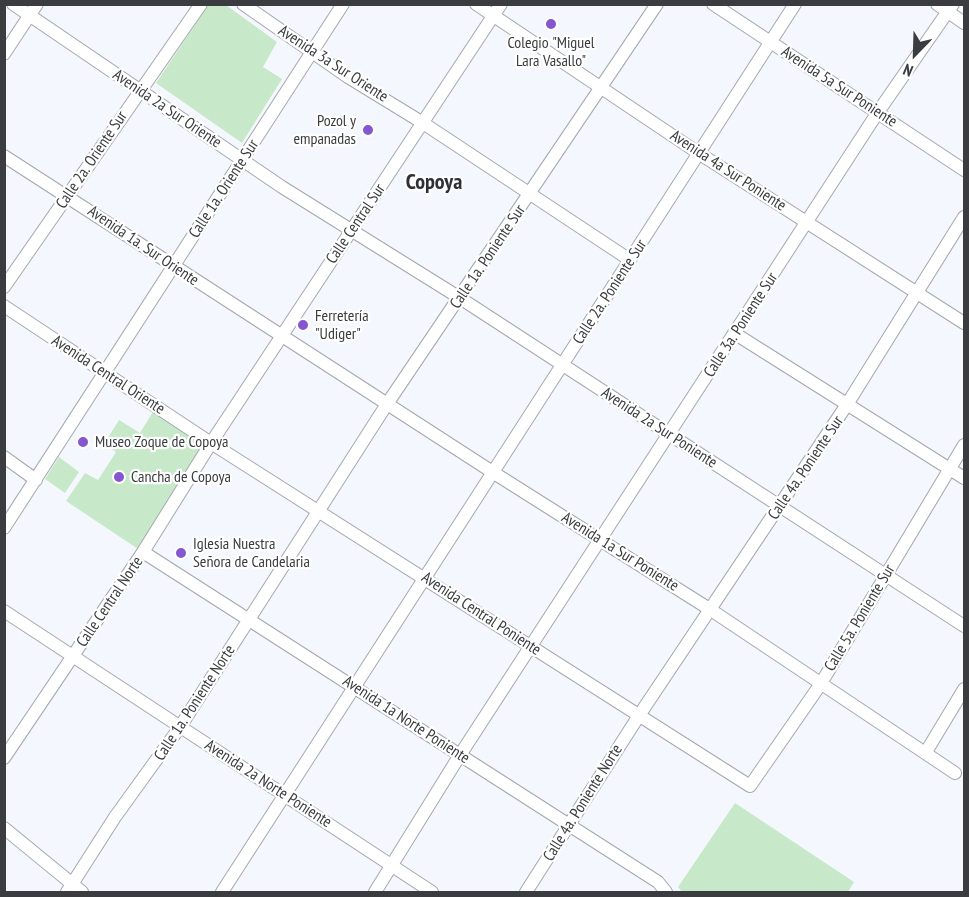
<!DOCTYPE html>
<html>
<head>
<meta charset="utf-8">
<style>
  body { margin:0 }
  #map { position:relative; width:969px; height:897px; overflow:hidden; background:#f5f7fe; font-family:"PT Sans Narrow",sans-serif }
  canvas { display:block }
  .frame { position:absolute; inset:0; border:6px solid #3b3c3f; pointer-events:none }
  .north { position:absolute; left:885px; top:24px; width:60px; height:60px; -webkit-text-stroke:4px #fff; paint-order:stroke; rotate:203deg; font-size:16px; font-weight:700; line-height:24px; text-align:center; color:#3b3c3f }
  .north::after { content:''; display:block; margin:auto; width:21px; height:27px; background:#3b3c3f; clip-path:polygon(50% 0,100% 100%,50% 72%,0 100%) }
</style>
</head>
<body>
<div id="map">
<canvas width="969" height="897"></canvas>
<div class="frame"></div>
<div class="north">N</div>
</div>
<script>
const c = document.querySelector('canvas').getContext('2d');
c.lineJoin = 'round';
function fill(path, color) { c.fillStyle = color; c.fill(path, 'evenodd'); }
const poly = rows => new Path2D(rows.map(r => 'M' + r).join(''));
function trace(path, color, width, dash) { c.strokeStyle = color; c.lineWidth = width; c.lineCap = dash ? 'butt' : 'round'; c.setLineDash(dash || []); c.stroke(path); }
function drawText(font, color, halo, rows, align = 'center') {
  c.font = font + ' "PT Sans Narrow",sans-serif'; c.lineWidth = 4.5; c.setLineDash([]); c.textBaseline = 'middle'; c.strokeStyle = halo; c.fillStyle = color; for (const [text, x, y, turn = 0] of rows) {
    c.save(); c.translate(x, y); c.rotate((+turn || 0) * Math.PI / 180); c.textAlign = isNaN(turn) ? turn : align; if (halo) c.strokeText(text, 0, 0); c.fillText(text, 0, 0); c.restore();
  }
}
fill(poly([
  [209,4,226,5,277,42,263,67,282,79,242,143,156,83],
  [154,410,209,445,138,549,66,501,85,473,98,480,116,452,104,444,119,420,140,433],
  [59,457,79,472,65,493,45,479],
  [735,803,854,882,848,892,682,892,678,887]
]), '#c8e9c9');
const minor = poly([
  [13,4,282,187,460,298,964,626],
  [243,4,348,77,423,123,630,260],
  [476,4,700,154,964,323],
  [713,4,964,170],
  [937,4,964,23],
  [4,54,37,4],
  [4,156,494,473,711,610,955,773],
  [4,287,201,4],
  [4,306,211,443,750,786,820,685,964,445],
  [734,333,964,478],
  [4,457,36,480],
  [4,528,343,4],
  [143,552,658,882,666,892],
  [4,611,432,892],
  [926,752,964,689],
  [4,758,143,552,211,443,501,4],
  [4,828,82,892],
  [67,892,115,817,180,727,387,404,657,4],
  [222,892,795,4],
  [375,892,460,755,878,112,953,4],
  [526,892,640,714,846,406,964,217]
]);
trace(minor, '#a6a7ae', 14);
trace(minor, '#fff', 12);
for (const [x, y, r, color] of [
  [551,24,6,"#8456cf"],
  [368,130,6,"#8456cf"],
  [303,325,6,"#8456cf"],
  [83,442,6,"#8456cf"],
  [119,477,6,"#8456cf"],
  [181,553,6,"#8456cf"]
]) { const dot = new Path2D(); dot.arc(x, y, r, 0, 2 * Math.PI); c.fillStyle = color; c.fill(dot); trace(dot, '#fff', 2); }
drawText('16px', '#3b3c3f', '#fff', [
  ["Colegio \"Miguel",551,43,"center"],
  ["Lara Vasallo\"",551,61,"center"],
  ["Pozol y",356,121,"right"],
  ["empanadas",356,139,"right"],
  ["Ferretería",315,316],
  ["\"Udiger\"",315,334],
  ["Museo Zoque de Copoya",95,442],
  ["Cancha de Copoya",131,477],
  ["Iglesia Nuestra",193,544],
  ["Señora de Candelaria",193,562]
], 'left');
drawText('16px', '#3b3c3f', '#fff', [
  ["Avenida 3a Sur Oriente",333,64,33],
  ["Avenida 5a Sur Poniente",839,87,33],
  ["Avenida 2a Sur Oriente",167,109,34],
  ["Calle 2a. Oriente Sur",92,160,-56],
  ["Avenida 4a Sur Poniente",728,171,33],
  ["Calle 1a. Oriente Sur",224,189,-57],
  ["Calle Central Sur",356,224,-56],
  ["Avenida 1a. Sur Oriente",143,246,34],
  ["Calle 1a. Poniente Sur",488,257,-56],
  ["Calle 2a. Poniente Sur",610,292,-57],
  ["Calle 3a. Poniente Sur",741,325,-57],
  ["Avenida Central Oriente",108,375,33],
  ["Avenida 2a Sur Poniente",659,428,33],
  ["Calle 4a. Poniente Sur",806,468,-56],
  ["Avenida 1a Sur Poniente",620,552,32],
  ["Calle Central Norte",110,602,-56],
  ["Avenida Central Poniente",481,614,33],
  ["Calle 5a. Poniente Sur",860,618,-59],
  ["Calle 1a. Poniente Norte",195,703,-57],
  ["Avenida 1a Norte Poniente",406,720,33],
  ["Avenida 2a Norte Poniente",268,784,33],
  ["Calle 4a. Poniente Norte",583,803,-58]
]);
drawText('bold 22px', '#2f3035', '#fff', [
  ["Copoya",434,183]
]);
</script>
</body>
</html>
